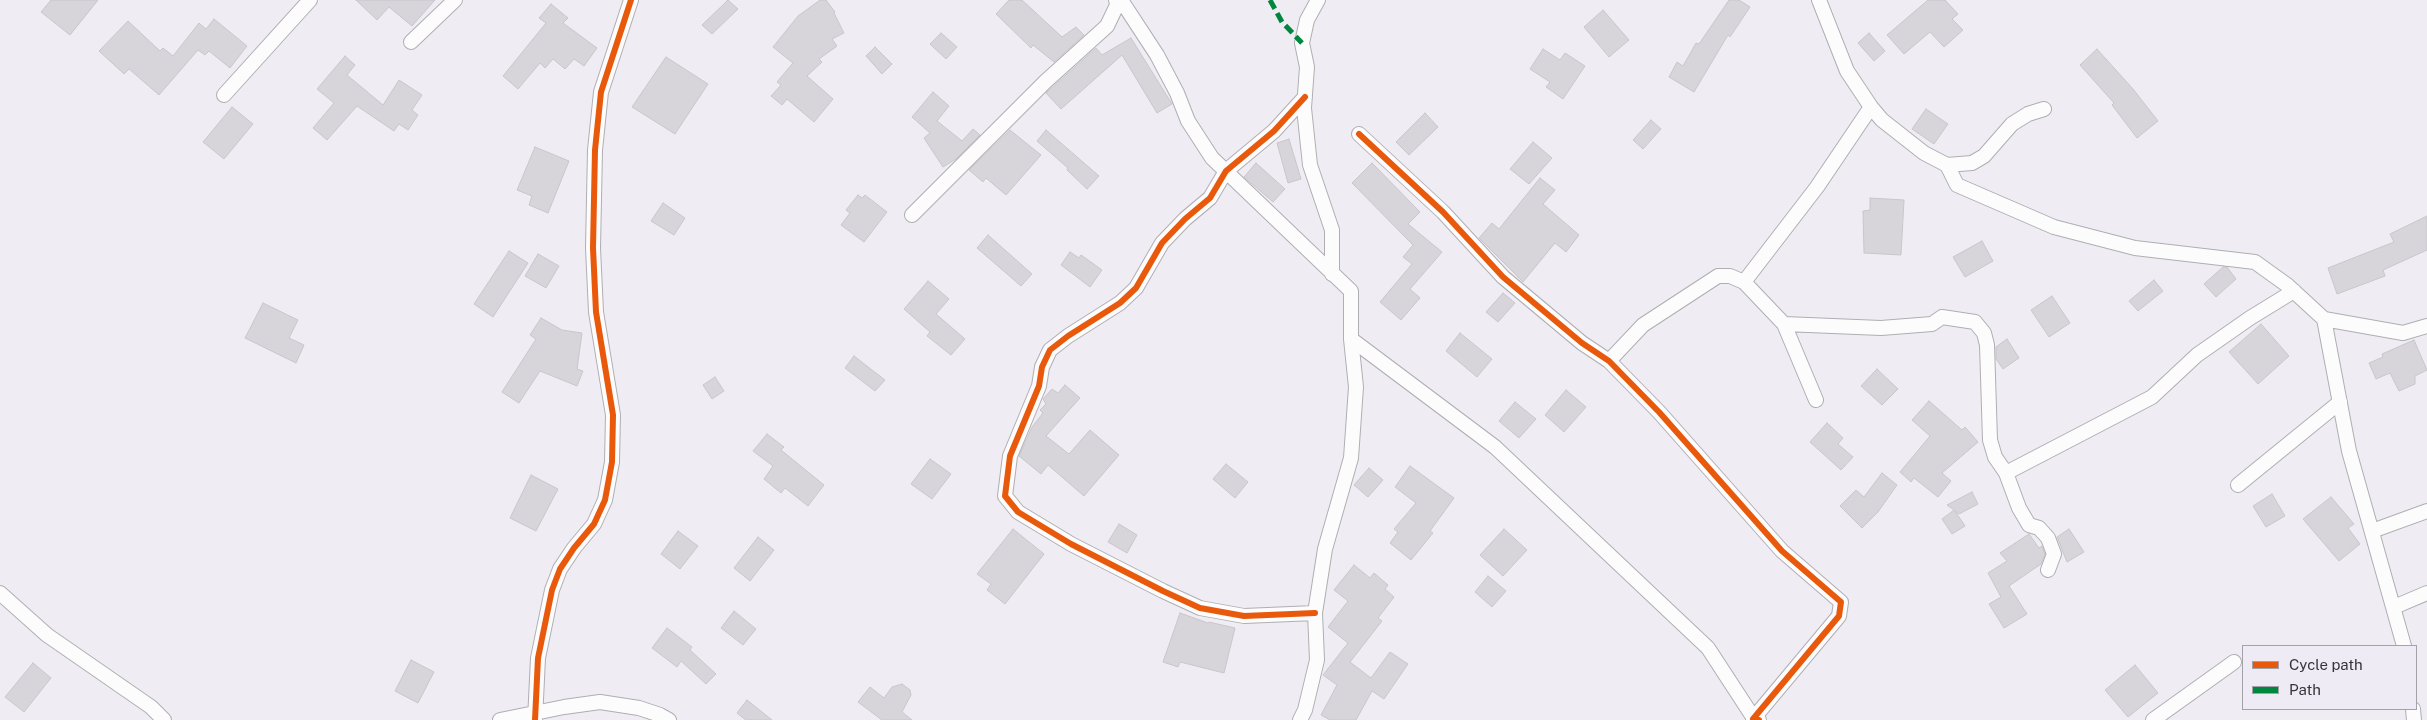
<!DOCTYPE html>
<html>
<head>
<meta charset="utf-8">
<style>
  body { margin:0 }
  #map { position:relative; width:2427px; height:720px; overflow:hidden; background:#efedf3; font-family:"Public Sans",sans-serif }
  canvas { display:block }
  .legend { position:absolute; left:2242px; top:645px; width:175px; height:65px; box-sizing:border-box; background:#eeebf5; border:1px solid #a4a2a9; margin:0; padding:6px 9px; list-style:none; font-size:15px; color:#353438 }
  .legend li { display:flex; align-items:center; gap:10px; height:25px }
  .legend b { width:25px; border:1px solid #a4a2a9 }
</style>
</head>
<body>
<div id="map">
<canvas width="2427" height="720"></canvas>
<ul class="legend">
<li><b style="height:6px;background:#e8590c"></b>Cycle path</li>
<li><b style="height:6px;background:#00873e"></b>Path</li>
</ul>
</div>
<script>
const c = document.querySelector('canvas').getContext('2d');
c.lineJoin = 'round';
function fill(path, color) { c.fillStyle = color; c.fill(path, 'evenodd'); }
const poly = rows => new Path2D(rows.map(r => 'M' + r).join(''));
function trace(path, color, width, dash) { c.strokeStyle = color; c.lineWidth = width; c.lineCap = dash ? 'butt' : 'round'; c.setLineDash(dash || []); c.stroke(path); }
const building = poly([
  [51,0,98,0,70,35,41,12,51,0],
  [356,0,435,0,412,26,389,7,377,20,356,0],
  [728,0,738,9,712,34,702,25,728,0],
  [820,0,826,0,835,12,834,13,844,33,832,39,837,46,819,59,822,62,807,76,833,99,814,122,787,99,782,105,771,96,781,85,777,82,793,63,773,47,798,16,820,0],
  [1009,0,1022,0,1062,37,1076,27,1084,35,1054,62,1033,45,1031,48,996,14,1009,0],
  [1729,0,1739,0,1750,7,1730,37,1728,35,1694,92,1669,77,1677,62,1683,66,1696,43,1699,44,1729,0],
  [1928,0,1945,0,1958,14,1952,19,1963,30,1944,47,1930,32,1904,54,1887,35,1928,0],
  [551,4,568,18,563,23,597,48,584,66,574,59,565,69,553,59,545,68,540,63,518,89,503,76,546,23,539,18,551,4],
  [1603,10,1629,40,1609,57,1584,27,1603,10],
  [214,19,247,46,230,68,209,51,205,55,198,50,159,95,129,69,124,74,99,51,128,21,160,51,163,48,173,56,199,23,206,29,214,19],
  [941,33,957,47,946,59,930,44,941,33],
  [1869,33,1885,51,1874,61,1858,43,1869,33],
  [1131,38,1172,104,1157,113,1122,55,1061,109,1046,93,1096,48,1102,55,1131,38],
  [875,47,892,64,882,74,866,56,875,47],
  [1543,49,1560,60,1565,53,1585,66,1563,99,1546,87,1550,82,1530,69,1543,49],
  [2097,49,2133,89,2158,121,2137,138,2112,105,2114,103,2080,65,2097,49],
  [345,56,355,65,347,75,383,105,399,80,422,95,412,110,418,115,408,130,399,124,394,131,357,106,327,140,313,128,334,103,317,89,345,56],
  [666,57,708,84,675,134,632,107,666,57],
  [933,92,949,106,937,121,962,141,973,129,980,135,956,159,943,167,924,138,930,133,912,117,933,92],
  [232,107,253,124,224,159,203,142,232,107],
  [1926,109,1948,124,1934,144,1912,129,1926,109],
  [1425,113,1438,127,1409,155,1396,142,1425,113],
  [1651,120,1661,129,1643,149,1633,140,1651,120],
  [1010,130,1041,155,1006,195,986,178,983,182,969,170,1010,130],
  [1046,130,1099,176,1087,189,1067,170,1068,168,1037,141,1046,130],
  [1289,139,1301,179,1288,183,1277,143,1289,139],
  [1533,142,1552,158,1529,184,1510,169,1533,142],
  [535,147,569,161,548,213,529,205,532,196,517,190,535,147],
  [1256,163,1285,189,1273,202,1244,177,1256,163],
  [1372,163,1420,212,1408,224,1442,252,1410,289,1420,298,1401,320,1380,302,1412,264,1403,257,1413,245,1352,183,1372,163],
  [1540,178,1555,190,1543,204,1579,235,1566,252,1555,243,1523,282,1479,238,1492,223,1499,229,1540,178],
  [858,195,862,198,865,195,887,212,864,242,841,225,850,213,846,210,858,195],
  [1870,198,1904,200,1901,255,1864,253,1863,211,1870,210,1870,198],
  [663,203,685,218,674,235,651,221,663,203],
  [2427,216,2427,250,2383,270,2385,276,2337,294,2328,268,2394,242,2390,234,2427,216],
  [988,235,1032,274,1021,286,977,248,988,235],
  [1982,241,1993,261,1965,277,1953,257,1982,241],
  [509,251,528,263,493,317,474,304,509,251],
  [1070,252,1079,258,1081,255,1102,270,1090,287,1061,265,1070,252],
  [538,254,559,266,546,288,525,276,538,254],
  [2223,267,2227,267,2236,279,2216,297,2204,284,2223,267],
  [2154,280,2163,291,2138,311,2129,301,2154,280],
  [928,281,949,299,936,314,965,339,951,355,927,336,930,332,904,309,928,281],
  [1503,293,1515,303,1498,322,1486,312,1503,293],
  [2052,296,2070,323,2049,337,2031,310,2052,296],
  [263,303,298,320,289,338,304,345,296,363,245,338,263,303],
  [541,318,562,330,582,333,577,369,583,371,577,386,540,371,519,403,502,392,536,339,530,335,541,318],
  [2261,324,2289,356,2258,384,2229,352,2261,324],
  [1460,333,1492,359,1477,377,1446,351,1460,333],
  [2007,339,2019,358,2003,369,1996,359,1996,347,2007,339],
  [2414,340,2427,370,2415,376,2415,384,2399,391,2390,373,2376,379,2369,363,2383,357,2382,354,2414,340],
  [854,356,885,380,875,391,845,368,854,356],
  [1877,369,1898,389,1882,405,1861,386,1877,369],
  [715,377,724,391,712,399,703,385,715,377],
  [1065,385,1080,398,1046,436,1069,454,1090,430,1119,455,1084,496,1048,465,1041,474,1019,456,1032,427,1043,413,1040,410,1046,404,1043,399,1052,389,1058,393,1065,385],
  [1566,390,1586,407,1564,432,1545,415,1566,390],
  [1929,401,1962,430,1965,427,1978,442,1942,473,1951,481,1938,497,1914,478,1911,482,1900,472,1930,436,1912,420,1929,401],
  [1515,402,1536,419,1519,438,1499,421,1515,402],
  [1827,423,1843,438,1838,444,1853,457,1841,470,1810,442,1827,423],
  [767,434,784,447,781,450,824,485,808,506,785,488,781,493,764,479,773,466,753,451,767,434],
  [930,459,951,474,932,499,911,484,930,459],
  [1226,464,1248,482,1235,498,1213,479,1226,464],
  [1410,466,1454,498,1430,531,1433,533,1411,560,1390,543,1398,532,1394,529,1416,503,1395,487,1410,466],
  [1369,468,1383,480,1368,497,1354,485,1369,468],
  [1882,473,1897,485,1878,512,1862,528,1840,506,1856,490,1864,497,1882,473],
  [531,475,558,489,536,531,510,518,531,475],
  [1972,492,1978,504,1959,514,1955,511,1965,526,1952,534,1942,519,1954,510,1947,505,1972,492],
  [2272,494,2285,516,2266,527,2253,506,2272,494],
  [2331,497,2354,524,2348,528,2360,544,2339,561,2303,519,2331,497],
  [1119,524,1137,535,1127,553,1108,542,1119,524],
  [1013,529,1044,554,1005,604,987,590,991,584,977,574,1013,529],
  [1504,529,1527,550,1503,576,1480,555,1504,529],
  [2069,529,2084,552,2067,562,2057,537,2069,529],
  [678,531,698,546,680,569,661,554,678,531],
  [2029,534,2039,548,2042,546,2045,554,2041,564,2009,586,2027,614,2004,628,1989,604,2001,597,1988,573,2007,561,2000,553,2029,534],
  [758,537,774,550,750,581,734,568,758,537],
  [1354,565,1370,578,1374,573,1388,585,1385,589,1394,597,1378,618,1382,621,1350,662,1371,678,1390,652,1408,664,1384,699,1372,691,1356,720,1330,720,1321,715,1337,685,1323,675,1348,643,1328,627,1348,601,1334,590,1354,565],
  [1488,576,1506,591,1492,607,1475,592,1488,576],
  [734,611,756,629,743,645,721,628,734,611],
  [1180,613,1208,623,1209,622,1235,628,1224,673,1180,662,1178,667,1163,662,1180,613],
  [667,628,692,647,690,650,716,674,706,684,681,661,677,667,652,648,667,628],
  [411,660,434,672,418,703,395,691,411,660],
  [33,663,51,678,24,712,5,697,33,663],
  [2135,665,2158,693,2128,717,2105,690,2135,665],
  [902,684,910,690,911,695,902,712,912,720,882,720,858,702,870,687,884,698,892,687,902,684],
  [747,700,772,720,746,720,737,713,747,700]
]);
fill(building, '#d7d5da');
trace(building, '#c8c6cb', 1);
const street = poly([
  [1121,0,1157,55,1177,93,1188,121,1212,158,1351,291,1351,339,1356,387,1351,458,1325,549,1315,613,1317,660,1305,710,1300,720],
  [1318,0,1307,20,1302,43,1307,67,1304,108,1310,165,1332,230,1332,274],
  [1819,0,1847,71,1871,107,1882,120,1924,153,1947,165,1972,163,1984,156,2012,124,2028,114,2044,109],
  [411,42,455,0],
  [224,95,310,0],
  [1305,97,1274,131,1226,171,1210,198,1185,219,1162,243,1136,288,1120,303,1068,336,1050,350,1042,367,1039,386,1010,456,1005,496,1018,512,1071,544,1163,591,1200,608,1244,616,1315,613],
  [1359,134,1443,212,1503,277,1582,343,1609,361,1659,412,1782,551,1841,602,1839,616,1753,719,1759,720],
  [1947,165,1957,185,2054,227,2135,248,2255,262,2287,285,2324,319,2403,333,2427,326],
  [912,215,1046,81,1107,26,1118,3,1116,0],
  [1744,282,1817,187,1871,107],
  [2324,319,2349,451,2404,646],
  [1784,324,1881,328,1932,324,1942,317,1975,322,1984,333,1987,345,1990,440,1995,457,2006,473,2019,508,2029,525,2039,528,2048,538,2054,554,2048,570],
  [1351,339,1495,447,1708,648,1755,720],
  [1609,361,1643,325,1718,276,1730,276,1744,282,1784,324,1816,400],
  [2006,473,2152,397,2197,355,2250,318,2294,291],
  [2238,485,2340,402],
  [2372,531,2427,511],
  [0,593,47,635,151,707,164,720],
  [2394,607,2427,593],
  [2413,709,2414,720],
  [500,720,564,707,600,702,639,708,660,715,669,720],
  [535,720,538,658,552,590,560,569,574,548,594,524,605,500,612,462,613,415,596,312,593,248,595,150,601,92,631,0],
  [2153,720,2234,662]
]);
trace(street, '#afaeb2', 16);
trace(street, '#fdfcfd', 14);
trace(poly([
  [1270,0,1282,22,1302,43]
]), '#00873e', 5, [10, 5]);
trace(poly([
  [1305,97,1274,131,1226,171,1210,198,1185,219,1162,243,1136,288,1120,303,1068,336,1050,350,1042,367,1039,386,1010,456,1005,496,1018,512,1071,544,1163,591,1200,608,1244,616,1315,613],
  [1359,134,1443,212,1503,277,1582,343,1609,361,1659,412,1782,551,1841,602,1839,616,1753,719,1759,720],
  [535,720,538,658,552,590,560,569,574,548,594,524,605,500,612,462,613,415,596,312,593,248,595,150,601,92,631,0]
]), '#e8590c', 6);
</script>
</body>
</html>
